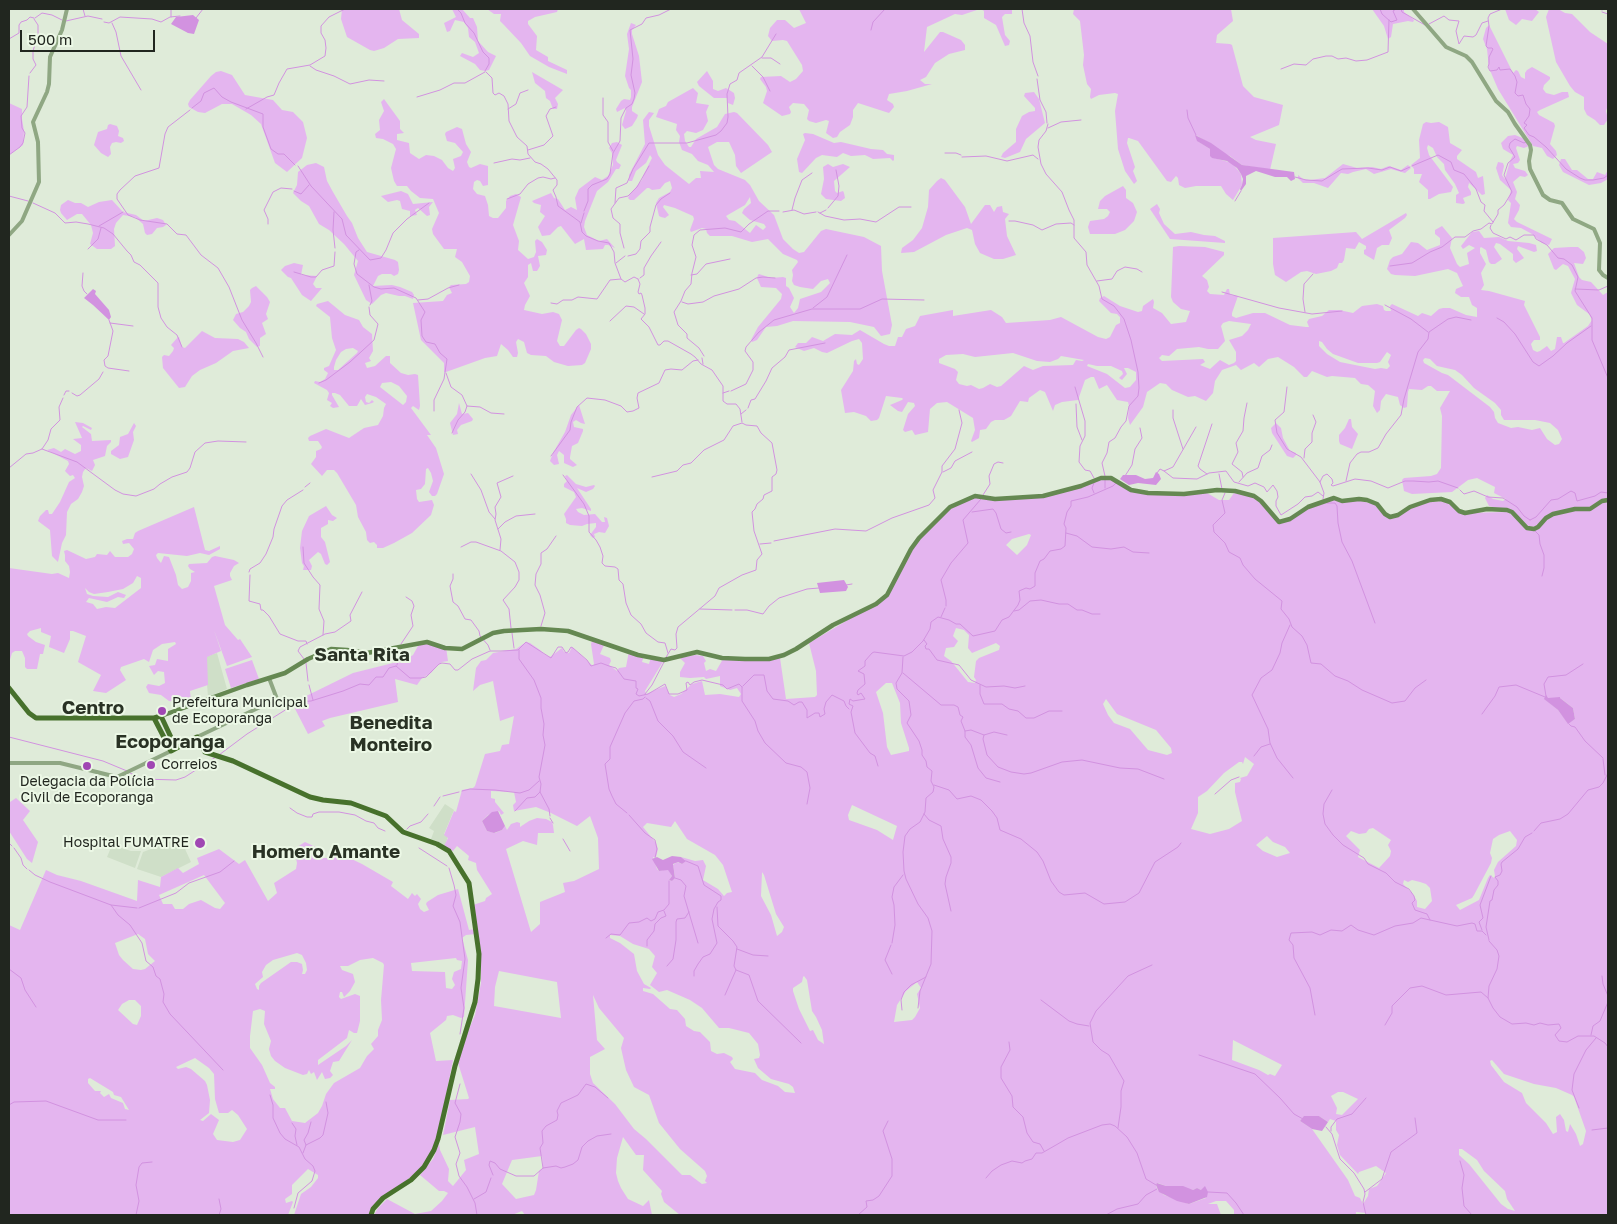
<!DOCTYPE html>
<html>
<head>
<meta charset="utf-8">
<style>
  body { margin:0 }
  #map { position:relative; width:1617px; height:1224px; overflow:hidden; background:#dfebd9; font-family:"Golos Text",sans-serif }
  canvas { display:block }
  .frame { position:absolute; inset:0; border:10px solid #21261f; pointer-events:none }
  .scale { position:absolute; left:20px; top:30px; width:135px; height:22px; box-sizing:border-box; border:2px solid #21261f; border-top:0; padding-left:6px; font-size:15px; line-height:18px; white-space:nowrap; color:#21261f; -webkit-text-stroke:4px #ecf8e6; paint-order:stroke }
</style>
</head>
<body>
<div id="map">
<canvas width="1617" height="1224"></canvas>
<div class="frame"></div>
<div class="scale">500 m</div>
</div>
<script>
const c = document.querySelector('canvas').getContext('2d');
c.lineJoin = 'round';
function fill(path, color) { c.fillStyle = color; c.fill(path, 'evenodd'); }
const poly = rows => new Path2D(rows.map(r => 'M' + r).join(''));
function trace(path, color, width, dash) { c.strokeStyle = color; c.lineWidth = width; c.lineCap = dash ? 'butt' : 'round'; c.setLineDash(dash || []); c.stroke(path); }
function drawText(font, color, halo, rows, align = 'center') {
  c.font = font + ' "Golos Text",sans-serif'; c.lineWidth = 4; c.setLineDash([]); c.textBaseline = 'middle'; c.strokeStyle = halo; c.fillStyle = color; for (const [text, x, y, turn = 0] of rows) {
    c.save(); c.translate(x, y); c.rotate((+turn || 0) * Math.PI / 180); c.textAlign = isNaN(turn) ? turn : align; if (halo) c.strokeText(text, 0, 0); c.fillText(text, 0, 0); c.restore();
  }
}
fill(poly([
  [217,653,227,689,208,697,205,657],
  [445,804,454,810,444,834,448,836,445,846,431,839,434,831,429,828],
  [180,838,191,862,161,877,137,869,143,852],
  [112,845,131,851,141,851,135,868,107,857]
]), '#cfdfc8');
fill(poly([
  [342,9,399,9,402,20,419,34,419,38,398,39,384,48,374,51,370,50,347,37,341,19],
  [452,9,462,9,470,18,473,18,477,27,478,41,488,52,496,56,489,70,485,71,480,70,475,64,460,56,462,53,473,57,479,53,475,42,469,37,468,28,464,22,455,20,450,31,447,32,444,23,456,17],
  [487,9,558,9,557,12,535,17,528,21,528,24,537,36,536,50,548,57,548,61,567,70,567,74,549,67,530,56,521,43,504,25,500,21,501,14,494,14],
  [799,9,980,9,962,15,955,14,927,27,924,52,940,32,943,32,961,40,965,45,965,50,949,54,935,63,926,77,920,80,925,84,932,84,907,91,889,94,887,100,893,104,894,107,889,113,858,103,853,110,853,117,850,125,840,132,837,137,833,138,826,133,829,121,826,120,816,123,809,121,807,119,809,110,804,104,793,103,789,107,791,112,790,114,782,116,763,103,767,91,766,87,760,79,761,77,781,76,790,82,796,79,803,71,802,65,787,41,783,40,772,41,768,36,770,28,777,20,785,20,794,28,806,23],
  [981,9,1012,9,1012,14,1005,14,1002,17,1005,35,1010,41,1009,45,1005,46,996,25,984,18,984,11],
  [1074,9,1231,9,1233,21,1217,35,1216,43,1230,44,1232,45,1243,86,1254,97,1283,105,1279,125,1250,137,1256,140,1276,144,1270,170,1242,165,1230,156,1225,154,1211,144,1196,135,1199,142,1210,149,1211,157,1232,163,1241,174,1242,185,1233,200,1226,194,1221,186,1196,186,1185,188,1179,185,1178,178,1176,176,1171,182,1167,181,1138,141,1129,138,1128,138,1127,143,1135,167,1133,171,1137,181,1134,184,1125,171,1118,149,1115,111,1118,94,1115,93,1099,95,1091,99,1090,97,1091,89,1087,84,1083,65,1084,55,1080,21,1073,14],
  [1372,9,1404,9,1404,12,1414,20,1413,22,1408,21,1393,24,1391,37,1388,39,1384,26],
  [1505,9,1535,9,1539,12,1532,21,1522,19,1516,25,1509,20],
  [1549,9,1558,9,1565,13,1572,14,1590,32,1608,44,1608,105,1606,111,1608,119,1604,125,1600,125,1595,120,1587,115,1584,109,1584,97,1575,92,1570,86,1556,62,1546,17],
  [631,23,636,25,632,30,632,34,639,56,642,82,632,107,632,111,638,115,637,118,632,126,625,129,622,125,626,111,625,108,617,112,616,109,621,101,624,99,630,100,631,97,631,90,629,88,625,76,629,49,627,34],
  [1489,25,1513,73,1516,70,1518,71,1521,77,1525,79,1525,73,1527,70,1532,67,1550,77,1550,79,1544,85,1543,89,1546,93,1554,95,1562,92,1568,92,1569,97,1540,110,1537,112,1539,115,1554,123,1555,126,1550,144,1556,151,1557,155,1553,159,1547,156,1542,148,1533,146,1498,89,1489,68,1487,49,1483,39,1486,28],
  [221,71,232,75,245,95,273,100,282,110,293,112,303,122,307,138,302,158,287,172,275,163,261,124,251,115,232,104,222,104,205,113,198,112,189,107,188,104,190,100,211,76,216,72],
  [707,71,713,81,713,89,718,91,726,88,734,93,735,98,733,105,728,103,727,98,714,98,699,86,697,82],
  [532,72,563,90,555,98,558,104,557,109,553,109,550,101,546,98,545,91,535,83],
  [693,88,698,93,696,103,709,105,706,112,708,121,703,130,696,133,687,131,684,134,685,141,689,147,691,147,696,139,717,127,725,114,734,112,737,113,768,145,772,152,741,173,736,166,735,155,729,142,717,142,708,147,714,165,718,169,745,180,750,185,759,201,774,215,783,239,793,249,799,253,804,252,821,231,826,229,864,237,881,246,882,271,892,325,890,334,881,336,874,327,850,322,793,321,777,326,766,327,757,340,752,342,751,340,758,327,781,299,782,294,776,288,761,287,757,278,758,275,759,274,771,278,783,277,786,278,786,286,789,288,794,298,790,307,794,313,798,308,800,299,821,292,830,283,828,279,821,281,813,289,800,287,794,285,792,281,793,275,792,270,798,262,797,260,783,254,768,239,752,242,732,236,710,236,707,233,706,229,702,228,691,232,690,230,694,219,693,216,675,208,664,205,663,207,669,215,665,218,661,217,659,216,656,203,659,198,670,192,672,188,670,181,665,183,660,189,652,190,649,188,647,188,634,200,630,200,628,198,630,194,642,180,644,174,652,158,650,155,646,163,636,171,632,181,629,181,629,175,645,144,643,120,649,112,654,113,649,120,649,126,658,155,665,165,689,184,696,178,701,178,700,171,714,172,708,165,698,161,692,154,682,150,679,142,680,136,676,130,677,124,656,117,659,109,666,106,668,102],
  [750,197,751,203,744,209,742,213,750,220,764,224,766,227,763,230,756,225,750,233,735,221,729,220,726,216,745,205],
  [1034,92,1039,99,1045,123,1026,139,1020,152,1005,158,1001,157,1003,153,1016,142,1016,129,1022,116,1029,112,1035,111,1035,108,1024,96,1025,93],
  [384,99,400,121,400,129,404,133,397,134,397,140,409,143,410,153,419,159,426,155,434,156,442,160,448,168,453,171,455,168,453,159,461,156,463,152,455,143,447,141,445,134,446,132,457,127,462,129,466,144,471,152,467,162,469,167,471,168,480,164,488,166,488,185,483,186,480,181,477,180,474,182,473,189,477,194,485,196,488,205,489,216,493,218,498,218,506,208,506,201,510,196,516,194,521,197,513,225,519,241,518,250,528,259,534,257,536,252,535,241,537,239,542,242,547,250,546,255,538,256,540,266,537,271,533,271,531,263,528,265,528,277,524,283,530,296,525,305,524,310,542,314,553,312,559,314,562,320,557,341,560,346,564,346,576,330,579,328,581,329,586,334,591,344,591,349,585,363,582,365,568,366,554,362,546,356,531,355,527,353,524,342,518,339,516,342,518,353,517,357,513,357,508,350,501,344,497,356,485,358,446,372,444,372,444,363,421,340,413,303,443,301,447,295,452,293,449,287,451,285,466,284,469,282,470,276,462,262,455,257,457,249,444,249,433,234,432,229,439,213,433,199,420,198,411,191,407,186,397,186,394,181,391,168,396,149,393,144,383,139,376,138,375,134,380,130,379,120,384,111,381,102],
  [9,103,22,109,22,119,24,131,23,145,9,155],
  [1426,122,1431,123,1439,122,1448,127,1450,143,1462,150,1457,156,1457,159,1476,172,1478,178,1483,176,1485,194,1482,195,1469,183,1468,187,1471,192,1471,195,1463,198,1465,203,1463,204,1456,203,1456,195,1459,193,1455,184,1445,170,1444,164,1437,157,1433,148,1428,145,1427,148,1429,155,1453,187,1451,192,1439,194,1430,199,1428,199,1428,190,1419,182,1422,174,1414,174,1414,169,1411,165,1420,158,1419,140,1423,124],
  [110,124,117,126,119,131,118,136,123,138,124,141,121,143,116,142,112,143,110,147,111,154,108,157,101,153,94,145,98,132,107,129,108,125],
  [805,133,813,134,834,143,841,142,871,149,883,150,887,154,894,155,894,160,893,161,890,158,873,159,865,155,851,156,843,153,837,157,822,155,816,158,802,173,799,172,797,159,805,140,803,134],
  [1515,135,1525,139,1529,146,1524,148,1517,146,1516,148,1520,160,1518,163,1513,164,1515,168,1525,171,1528,175,1525,177,1520,176,1513,182,1517,192,1515,199,1520,205,1519,210,1514,219,1517,222,1552,239,1549,245,1542,243,1532,234,1521,228,1511,227,1508,223,1511,203,1508,200,1511,190,1500,180,1496,168,1498,162,1503,163,1504,166,1502,175,1505,179,1510,161,1513,155,1503,149,1501,143,1508,136],
  [617,142,622,145,616,160,617,162,621,165,619,169,616,169,608,182,597,191,585,221,584,227,587,235,599,241,607,239,615,248,608,245,605,245,603,249,586,250,584,239,575,244,561,226,558,227,550,235,542,236,538,227,545,216,540,212,541,205,534,203,532,201,551,193,554,198,558,199,565,210,571,207,577,210,575,198,579,189,595,177,602,180,608,176,613,165,612,153,609,148,612,143],
  [1561,159,1565,159,1572,170,1577,170,1588,179,1593,179,1597,172,1605,175,1608,170,1608,179,1601,183,1589,185,1563,172,1559,165],
  [316,163,324,167,327,181,333,192,347,216,352,223,358,238,367,252,395,260,398,262,399,270,398,274,394,276,391,274,382,274,378,276,373,286,392,285,400,287,412,292,414,295,413,299,405,296,399,296,386,293,381,295,372,304,366,300,354,275,358,261,344,244,329,230,319,224,309,206,301,201,293,193,297,185,298,172,307,165],
  [828,164,833,167,843,164,850,167,834,181,835,191,837,193,843,191,844,193,845,198,841,201,826,199,821,194,824,179,823,167],
  [1343,164,1357,168,1372,167,1381,169,1389,166,1401,170,1408,165,1411,168,1405,173,1391,169,1374,174,1366,169,1353,172,1348,174,1341,173,1328,188,1314,183,1303,183,1298,178,1298,175,1303,179,1310,180,1325,178],
  [941,178,945,180,965,207,971,224,985,205,990,205,994,212,997,207,1002,206,1003,212,1009,214,1005,219,1007,236,1016,255,1003,259,994,259,980,253,975,244,972,230,967,228,946,235,914,252,901,253,902,248,913,240,922,228,928,207,929,190,937,181],
  [1123,186,1126,190,1126,198,1133,203,1137,212,1134,221,1125,230,1115,234,1090,234,1088,227,1090,221,1104,219,1108,216,1110,212,1107,209,1098,209,1100,201,1105,196],
  [401,191,408,194,413,204,433,202,429,207,430,215,427,216,418,208,415,210,417,215,410,216,410,211,402,209,400,201,397,200,388,202,382,197,381,196],
  [68,200,75,203,81,203,88,207,99,202,112,200,123,212,136,215,144,221,157,218,163,220,166,225,163,227,157,228,152,234,147,235,145,233,143,224,135,217,123,215,116,223,114,229,115,246,111,249,97,249,90,244,93,233,91,225,82,214,77,214,67,220,61,213,60,210,61,205],
  [1157,204,1160,209,1159,213,1164,224,1175,234,1191,232,1204,235,1215,236,1225,241,1225,243,1170,239,1150,209],
  [1406,213,1407,215,1405,218,1389,230,1392,238,1389,245,1382,245,1377,248,1374,260,1364,254,1364,250,1366,249,1366,246,1359,242,1355,249,1346,248,1344,260,1342,263,1339,263,1337,268,1331,271,1316,274,1307,271,1301,272,1286,282,1275,275,1273,264,1273,238,1356,232,1362,239],
  [1442,226,1452,238,1450,248,1457,264,1460,267,1469,264,1467,253,1475,248,1469,245,1463,249,1461,246,1472,232,1479,231,1484,238,1499,237,1508,241,1529,243,1536,245,1537,251,1534,252,1518,246,1517,249,1524,258,1516,263,1513,260,1513,254,1500,244,1496,243,1494,247,1502,259,1495,264,1491,264,1489,262,1486,250,1481,247,1480,248,1480,253,1486,264,1481,273,1484,285,1481,290,1489,291,1525,301,1524,305,1540,337,1540,340,1534,340,1531,344,1533,350,1537,352,1540,351,1547,346,1551,351,1555,349,1557,337,1561,337,1563,343,1564,343,1588,326,1592,320,1589,314,1577,305,1571,293,1575,279,1568,266,1563,264,1556,270,1554,269,1548,254,1554,248,1571,247,1578,247,1584,252,1586,258,1583,264,1574,263,1579,277,1582,280,1591,282,1603,295,1608,292,1608,499,1594,506,1554,513,1539,526,1529,527,1514,513,1489,506,1485,498,1487,495,1493,499,1503,501,1506,499,1494,493,1495,487,1477,478,1468,480,1452,492,1412,494,1404,491,1402,480,1404,478,1431,476,1437,474,1441,468,1442,416,1440,408,1450,391,1437,391,1431,386,1428,386,1422,390,1409,389,1408,392,1407,407,1404,408,1400,405,1398,397,1386,394,1381,401,1380,410,1377,413,1373,406,1375,391,1368,385,1361,384,1355,378,1332,376,1327,377,1312,371,1307,377,1304,377,1294,367,1278,357,1268,359,1259,367,1254,363,1241,370,1236,365,1222,370,1215,381,1213,393,1206,401,1195,396,1188,397,1172,390,1166,384,1160,383,1147,392,1143,407,1130,425,1128,418,1129,406,1128,402,1117,400,1107,385,1099,389,1094,377,1091,377,1085,380,1078,400,1062,402,1055,405,1053,411,1045,392,1040,390,1029,398,1028,402,1020,401,1011,416,1004,420,995,420,991,422,986,429,980,430,979,438,972,442,971,441,975,430,973,418,947,402,937,403,930,409,928,432,915,435,912,430,905,432,903,430,908,414,915,406,914,403,908,402,902,412,898,411,890,405,902,400,903,399,902,398,886,396,879,418,877,420,871,421,866,416,854,412,845,413,841,390,853,371,854,361,856,359,857,364,859,365,863,359,862,343,859,339,852,341,827,353,822,352,814,348,804,351,795,347,798,343,806,343,812,337,823,341,835,334,852,335,860,330,884,344,889,346,895,346,898,337,902,337,906,329,915,326,920,316,953,310,953,316,991,310,1002,317,1006,323,1050,320,1061,317,1098,337,1106,339,1110,337,1116,325,1120,323,1120,317,1117,314,1111,313,1099,301,1100,298,1104,296,1120,306,1138,312,1142,311,1143,306,1153,299,1154,302,1153,308,1162,313,1171,324,1186,322,1190,311,1181,309,1173,302,1171,297,1173,247,1179,246,1205,247,1224,252,1224,255,1202,276,1207,280,1209,287,1207,291,1210,294,1224,295,1227,289,1229,289,1230,295,1238,296,1232,313,1232,316,1236,318,1253,313,1265,313,1290,325,1306,327,1309,327,1307,322,1309,319,1322,316,1329,310,1339,310,1353,313,1362,306,1377,304,1383,306,1384,310,1386,311,1391,311,1390,306,1392,304,1418,316,1422,313,1431,316,1439,309,1443,308,1450,308,1466,315,1477,317,1477,308,1472,305,1469,297,1461,297,1455,293,1456,289,1463,286,1457,273,1448,269,1415,276,1395,275,1391,274,1387,269,1390,260,1393,257,1402,254,1411,242,1418,243,1427,250,1440,245,1440,238,1435,234,1435,230],
  [1229,321,1251,324,1248,330,1242,336,1229,340,1236,352,1236,361,1234,363,1229,365,1220,360,1210,369,1200,365,1205,362,1203,359,1162,361,1159,358,1162,355,1169,356,1177,349,1199,347,1208,349,1218,349,1225,341,1221,326,1223,323],
  [1319,341,1322,342,1327,349,1333,354,1358,363,1377,363,1380,362,1387,352,1391,355,1388,362,1390,366,1387,369,1381,368,1375,369,1340,362,1327,354,1319,346],
  [1013,353,1037,361,1050,362,1058,359,1061,356,1084,360,1082,361,1076,360,1073,365,1043,366,1033,370,1024,366,1001,386,997,387,990,384,983,388,979,389,971,385,967,386,959,384,956,380,958,372,955,369,939,363,939,359,946,355,963,354,975,357],
  [1425,358,1430,359,1437,366,1455,370,1462,375,1474,388,1495,403,1501,410,1501,415,1504,420,1535,420,1550,423,1558,430,1562,439,1559,444,1555,445,1547,439,1540,428,1532,430,1518,427,1511,428,1498,423,1495,418,1494,412,1490,407,1448,375,1442,373,1424,363,1423,360],
  [1088,364,1097,366,1111,366,1122,371,1123,374,1119,378,1122,380,1127,374,1124,368,1128,368,1136,372,1136,380,1130,387,1125,388,1107,374,1087,366],
  [294,263,303,265,301,275,317,276,313,284,316,288,322,288,311,301,302,295,291,278,288,277,281,270,285,266],
  [256,286,267,297,270,302,266,314,268,319,262,323,266,334,260,338,260,346,257,347,249,339,246,332,240,328,233,320,236,314,243,312,249,306,251,302,250,290,252,288],
  [328,301,345,315,359,320,363,327,372,334,373,351,369,358,371,361,365,363,367,368,375,366,386,356,390,356,390,363,401,373,408,375,415,374,418,375,420,406,419,410,413,406,411,408,431,435,427,435,436,448,444,474,437,494,435,496,432,496,429,492,433,481,431,473,428,468,426,469,425,484,421,489,416,490,417,499,419,502,432,500,434,505,431,515,412,533,394,543,383,548,377,548,377,545,374,542,370,543,367,540,366,532,358,517,356,505,337,473,334,470,327,470,322,476,311,464,316,457,316,451,321,449,322,447,318,441,309,441,308,438,310,436,326,429,349,438,364,428,378,425,383,416,384,408,386,404,376,397,367,394,365,397,366,402,369,403,372,400,374,402,372,403,365,405,361,399,357,406,349,406,340,395,335,393,332,393,332,395,339,407,333,408,330,406,332,403,327,400,329,393,327,390,314,383,315,381,320,382,325,379,328,373,324,370,324,368,329,366,336,350,332,338,330,317,316,306,317,304],
  [353,348,358,351,357,353,338,370,334,370,334,367,336,360,341,352,346,349],
  [391,382,399,386,407,396,406,402,403,405,380,387,382,383],
  [202,331,215,338,238,339,244,342,249,348,233,351,216,363,200,370,192,376,185,387,179,388,163,368,162,357,164,355,169,356,173,351,174,348,171,345,178,337,179,337,182,347,185,348],
  [459,403,462,414,468,413,473,419,472,421,461,425,457,430,458,434,453,435,450,423,457,414],
  [579,405,585,424,581,423,576,420,573,422,574,427,583,429,583,431,578,443,572,446,570,457,570,459,577,465,573,467,564,463,564,455,559,451,557,455,559,464,554,465,550,461,553,453,565,432,571,415],
  [1349,419,1351,419,1352,427,1358,434,1352,449,1340,444,1339,441,1339,435,1345,428],
  [75,422,83,423,92,428,91,430,83,426,82,427,91,434,92,441,111,440,111,442,107,446,105,456,93,460,95,465,92,471,86,468,83,472,82,477,84,486,82,492,78,499,71,504,67,512,66,535,62,543,58,562,52,556,50,530,38,521,40,516,46,510,48,510,49,514,52,514,60,502,69,482,75,478,73,475,70,476,65,471,69,464,68,461,47,450,54,448,61,452,65,449,75,454,81,451,81,445,73,439,82,438],
  [134,423,136,426,133,432,134,440,128,457,120,459,111,454,111,451,119,445,120,437,128,434],
  [1276,423,1281,428,1283,438,1290,451,1296,453,1296,455,1293,458,1287,456,1272,433,1271,428],
  [567,475,576,484,586,487,594,485,595,486,593,489,586,492,577,488,591,509,591,511,582,508,576,509,578,512,584,515,595,514,602,522,605,522,604,517,607,518,609,526,605,533,599,532,594,534,595,537,593,538,590,535,596,527,596,523,587,524,582,526,570,525,566,523,566,519,564,514,576,497,574,492,564,487,564,484,567,481,565,476],
  [1107,479,1114,481,1137,492,1207,493,1219,500,1229,500,1234,493,1257,498,1281,521,1305,509,1331,500,1357,500,1374,504,1389,518,1425,502,1446,501,1460,513,1508,512,1532,530,1548,518,1566,511,1588,510,1600,503,1608,501,1608,1215,1366,1215,1366,1213,1356,1212,1356,1215,1234,1215,1234,1210,1226,1201,1216,1201,1208,1204,1217,1204,1221,1215,680,1215,664,1202,661,1194,662,1191,643,1170,644,1155,636,1155,623,1137,617,1158,616,1173,618,1181,621,1188,628,1199,643,1206,649,1200,652,1215,525,1215,522,1211,512,1215,374,1215,378,1208,387,1199,415,1214,431,1211,442,1201,448,1193,444,1191,439,1191,420,1175,433,1159,439,1144,440,1150,449,1169,448,1181,453,1186,466,1170,464,1160,479,1154,475,1127,443,1135,450,1100,468,1099,469,1098,458,1063,461,1048,475,1015,481,983,481,952,473,905,485,901,486,898,492,894,477,870,476,863,468,860,469,856,457,846,453,851,444,846,448,838,444,835,454,811,456,812,462,790,473,788,475,786,485,754,500,751,502,745,509,744,514,716,500,721,493,681,480,685,473,691,476,668,481,661,486,660,493,653,516,649,526,642,530,643,540,650,544,654,550,657,562,648,564,652,569,653,572,647,593,666,594,664,591,644,592,641,604,645,600,654,610,658,611,661,609,665,617,671,619,668,626,667,629,651,644,655,642,662,649,664,651,657,664,660,645,691,646,694,665,686,670,695,674,697,681,694,692,684,702,681,705,695,720,694,739,697,741,694,737,688,730,690,720,686,720,676,706,679,704,677,690,678,680,677,680,672,685,663,680,658,695,655,703,656,706,661,704,663,706,671,710,669,716,671,723,659,780,658,786,699,815,697,817,695,816,671,809,643,885,598,914,545,948,510,974,497,1042,498,1096,481],
  [1029,534,1031,535,1027,545,1017,555,1006,545,1012,539],
  [956,628,964,630,969,635,968,648,972,653,996,643,1000,646,999,650,979,658,976,661,974,677,976,680,975,683,968,682,951,661,944,656,946,648,954,647,958,641,953,636],
  [886,683,892,683,900,703,901,723,909,748,909,751,891,755,887,747,883,713,876,692],
  [1548,698,1560,698,1568,704,1573,708,1575,719,1568,723,1558,710,1545,699],
  [1106,699,1117,714,1156,730,1171,748,1172,753,1167,755,1148,750,1130,729,1114,723,1108,715,1103,704],
  [1245,757,1254,764,1247,776,1240,778,1241,779,1240,782,1235,783,1235,792,1242,821,1229,829,1210,834,1191,829,1198,813,1198,797,1207,791,1224,773,1239,762,1242,762,1243,764],
  [491,791,514,792,516,802,513,805,514,811,536,807,551,813,577,826,590,816,598,838,599,869,574,881,563,883,565,892,540,902,540,924,531,932,506,849,523,841,537,845,538,833,554,833,553,825,552,822,546,819,537,818,529,821,520,827,520,823,517,822,511,824,507,830,505,826,502,830,495,833,487,831,482,821,488,815,499,811,501,815,504,813,495,802,495,799,491,798],
  [852,805,897,826,893,840,877,830,849,820,848,815],
  [675,821,687,839,715,855,723,865,732,892,727,893,724,896,718,889,703,880,706,866,703,860,695,861,681,857,685,860,683,863,682,864,677,862,673,865,675,877,672,881,669,880,672,876,668,869,659,871,657,869,653,857,656,857,658,849,656,843,643,827,647,823,671,827],
  [1373,828,1391,840,1388,845,1391,851,1390,856,1379,868,1358,857,1360,850,1346,836,1351,831,1359,834,1366,833,1369,829],
  [1510,831,1517,840,1516,846,1498,862,1494,870,1495,876,1494,878,1490,875,1488,878,1479,900,1460,910,1456,905,1472,898,1474,895,1491,863,1492,858,1490,853,1493,839,1499,835],
  [1267,836,1273,842,1285,847,1290,853,1277,857,1263,851,1256,845],
  [762,872,764,875,776,914,784,927,782,932,777,936,771,915,761,896],
  [1404,880,1408,882,1412,880,1420,882,1426,884,1430,888,1432,901,1425,909,1417,907,1417,901,1412,893,1403,884],
  [610,935,620,936,633,944,649,949,655,956,652,967,657,973,650,985,659,992,667,990,690,1000,702,1008,719,1028,729,1028,749,1033,758,1044,760,1055,759,1058,754,1059,758,1068,771,1079,789,1084,793,1087,795,1093,785,1092,778,1086,762,1080,755,1073,735,1069,730,1062,733,1059,732,1057,724,1053,717,1054,711,1051,710,1042,700,1032,694,1031,686,1026,685,1019,677,1010,670,1009,653,994,643,991,643,988,650,989,651,988,644,984,637,971,634,954,620,943,610,938],
  [499,971,557,982,561,1018,494,1006,495,987],
  [804,976,807,980,812,1011,816,1017,822,1030,824,1044,818,1040,813,1030,810,1031,799,1009,793,991,793,988,802,982,803,977],
  [917,982,921,988,917,994,920,1008,915,1017,912,1020,894,1022,897,1005,906,991],
  [593,995,599,1008,624,1038,621,1048,626,1070,634,1087,649,1095,659,1123,680,1149,705,1171,707,1176,705,1181,707,1183,702,1184,690,1175,682,1175,646,1139,634,1129,615,1104,593,1083,590,1074,590,1057,605,1049,597,1040],
  [1233,1040,1282,1065,1275,1076,1270,1074,1268,1075,1259,1070,1232,1060],
  [1492,1060,1504,1074,1534,1084,1556,1088,1572,1095,1574,1097,1586,1131,1583,1144,1580,1146,1576,1134,1570,1124,1568,1132,1566,1131,1564,1120,1560,1114,1556,1117,1557,1132,1553,1134,1546,1123,1526,1103,1522,1093,1504,1082,1491,1065,1490,1061],
  [1338,1092,1343,1092,1358,1099,1342,1115,1336,1114,1337,1108,1331,1096],
  [1319,1116,1328,1122,1330,1119,1336,1121,1336,1130,1339,1135,1337,1145,1340,1155,1358,1174,1359,1172,1376,1166,1386,1173,1377,1186,1369,1189,1368,1196,1363,1204,1360,1198,1355,1196,1348,1180,1312,1129,1300,1121,1304,1117],
  [1459,1149,1462,1149,1477,1160,1484,1171,1505,1191,1507,1199,1515,1211,1508,1209,1501,1204,1469,1164,1459,1155],
  [542,1156,543,1168,539,1171,536,1190,534,1195,516,1199,502,1184,512,1160],
  [1158,1183,1166,1186,1193,1190,1197,1188,1201,1190,1206,1198,1189,1204,1164,1195,1157,1189,1156,1185],
  [326,506,332,515,337,518,333,521,328,520,328,524,321,528,321,537,325,542,330,562,327,565,325,564,321,554,318,552,309,560,312,566,311,570,303,570,304,566,302,563,300,548,302,531,309,516],
  [194,507,205,550,209,551,220,546,220,549,209,555,200,553,187,556,158,553,156,555,157,558,161,563,164,556,169,557,176,575,178,585,182,589,188,587,191,581,191,573,195,572,190,569,188,566,189,564,207,563,212,557,215,556,234,560,239,563,234,566,230,573,230,576,232,580,214,586,225,625,238,640,240,639,252,657,227,666,214,630,221,651,207,657,208,685,190,691,191,701,180,702,169,701,161,695,149,693,146,687,148,684,159,686,165,683,164,672,158,671,154,675,149,666,155,665,157,659,168,661,168,649,176,644,175,642,162,644,153,650,149,662,144,659,121,667,120,670,126,680,106,693,93,691,101,675,78,662,86,636,73,631,70,631,70,639,64,653,49,647,51,636,41,632,41,628,30,631,27,634,28,636,36,642,45,645,43,654,40,654,37,669,27,669,25,667,25,658,22,651,15,651,12,653,9,663,9,568,52,574,58,573,69,578,70,572,69,566,65,561,65,555,64,551,67,550,86,559,95,557,97,554,107,555,110,551,115,557,128,557,132,554,134,549,129,543,123,544,122,541,127,539,133,539,135,533,138,531],
  [137,576,141,578,141,588,115,608,106,607,97,609,93,604,86,602,89,598,107,602,118,597,124,598,126,595,118,592,108,597,93,596,87,594,85,588,89,592,94,594,108,592,123,589,133,583],
  [427,642,446,647,448,661,442,662,438,665,431,673,422,678,417,685,395,679,398,702,330,718,322,721,325,726,308,734,292,703,353,673,405,660,413,655,418,646],
  [252,660,259,679,231,688,225,669],
  [16,798,30,811,23,820,38,842,32,863,27,859,9,831,10,802],
  [305,842,318,848,321,858,327,858,329,855,335,857,339,853,362,864,393,882,391,886,408,899,412,893,415,896,417,894,421,899,418,904,420,909,424,912,429,910,426,904,427,902,438,895,458,889,469,930,475,929,476,934,466,935,462,938,468,960,464,1017,461,1018,453,1015,447,1016,446,1020,430,1033,436,1061,453,1060,437,1141,424,1166,372,1209,369,1215,294,1215,301,1194,311,1187,318,1178,318,1175,308,1169,292,1185,292,1194,285,1199,286,1203,292,1201,293,1202,288,1215,9,1215,9,925,20,930,46,870,57,875,81,881,137,901,138,880,160,887,161,877,178,868,183,873,199,864,197,858,219,849,239,864,245,860,268,901,277,893,274,883,296,869,297,863,294,849],
  [204,875,225,903,220,909,215,908,201,900,189,904,183,909,175,909,172,904,163,904,159,895],
  [138,934,145,939,148,954,155,961,145,969,141,970,133,969,123,960,119,955,115,943],
  [297,953,302,955,306,963,307,970,305,974,302,974,303,970,302,964,297,962,291,962,261,983,259,986,259,990,257,989,255,984,263,977,262,972,266,965,273,960],
  [373,958,383,963,384,965,381,1000,382,1020,378,1030,378,1036,371,1044,374,1049,367,1056,360,1068,334,1083,326,1094,322,1106,318,1113,305,1123,292,1121,285,1108,280,1108,273,1099,270,1089,275,1089,275,1087,270,1083,262,1065,250,1048,250,1036,253,1011,260,1009,265,1011,264,1024,271,1041,269,1049,271,1056,275,1061,285,1068,303,1075,307,1074,309,1070,311,1074,314,1072,317,1080,322,1072,325,1079,330,1078,333,1075,330,1071,333,1062,339,1061,352,1040,346,1046,318,1065,318,1060,347,1038,349,1030,354,1033,357,1033,360,1021,360,996,355,994,341,999,339,997,340,992,342,992,344,997,350,991,355,982,353,974,342,970,340,966,348,966,360,960],
  [456,958,457,960,462,961,461,969,454,972,452,979,455,985,452,989,446,988,445,972,412,971,411,963],
  [129,1000,135,1000,141,1006,141,1016,137,1025,133,1024,118,1010,122,1004],
  [195,1058,209,1068,214,1074,215,1099,219,1113,228,1113,232,1110,238,1115,247,1129,240,1140,233,1142,217,1140,213,1134,219,1120,211,1114,203,1121,200,1120,209,1113,210,1100,207,1085,205,1081,191,1069,186,1067,178,1069,176,1067],
  [90,1078,113,1092,114,1095,121,1097,129,1110,125,1109,123,1103,111,1098,109,1094,104,1097,100,1093,101,1091,95,1091,88,1083,88,1079]
]), '#e4b5ef');
fill(poly([
  [193,15,199,20,194,34,188,33,171,24,176,17],
  [1195,135,1211,143,1242,165,1294,172,1295,179,1291,181,1287,177,1275,177,1256,171,1246,176,1246,184,1241,191,1240,189,1242,185,1243,179,1241,174,1237,168,1227,161,1212,158,1210,156,1210,149,1197,141],
  [93,289,96,291,95,294,109,310,111,317,109,320,93,305,84,298],
  [1156,472,1159,474,1161,479,1156,485,1138,483,1129,485,1120,479,1123,475,1136,475,1145,479,1153,478],
  [844,580,848,587,846,591,820,593,817,583],
  [1546,695,1548,698,1560,697,1560,698,1573,708,1575,719,1568,724,1558,710,1544,699],
  [498,811,505,826,502,830,494,833,487,831,482,821,492,812],
  [672,856,681,857,686,861,682,864,678,862,673,864,675,878,672,881,669,880,672,876,668,870,659,871,652,859,657,857,663,860],
  [1304,1116,1319,1116,1328,1122,1322,1131,1312,1129,1300,1121],
  [1157,1183,1166,1186,1183,1186,1193,1190,1197,1188,1201,1190,1205,1186,1208,1192,1207,1197,1189,1204,1177,1201,1159,1192,1156,1185]
]), '#d292e0');
trace(poly([
  [83,9,85,16],
  [457,9,461,13,465,23,474,33,483,52,489,58,489,64,485,71],
  [1022,9,1024,23,1030,36,1033,62,1038,76],
  [1380,9,1382,14,1391,22,1397,20,1393,11,1396,9],
  [1401,9,1402,12,1425,25],
  [1502,9,1490,14,1488,18,1489,26,1486,46,1488,48,1492,48,1493,49,1489,57,1489,64,1488,67,1490,71,1497,70,1499,67,1500,70,1510,69,1515,76,1517,82,1515,93,1518,96,1523,95,1526,104,1530,109,1529,116,1524,123,1527,125,1524,128,1529,135,1534,137,1546,147,1566,169,1580,178,1585,180,1593,180,1604,178,1608,175],
  [1600,9,1602,10],
  [1602,12,1608,14],
  [171,17,171,9],
  [35,18,42,13,52,15,62,20],
  [196,18,203,9],
  [66,21,88,16,102,19],
  [104,22,109,23,120,17,152,19,161,22,170,17,180,16],
  [112,23,116,32,121,56,141,90],
  [1429,24,1444,16,1449,20,1459,21,1456,31,1459,44,1464,36,1473,37,1476,35,1482,23,1488,21],
  [871,30,873,22,885,9],
  [9,39,19,33,19,25,21,22,27,20,30,17,34,18],
  [762,58,771,58,780,64],
  [310,66,316,70,334,76,350,84,369,80,384,81],
  [752,66,763,77,770,91],
  [1281,69,1294,64,1306,65,1313,59,1326,56,1332,56,1338,59,1346,58,1356,61,1367,60,1388,52,1389,20],
  [486,72,492,78,493,93,495,95,499,93,504,96,508,104,509,121,517,137,527,146,528,154,535,162,541,164,548,169,557,180,557,185,553,190,556,197,558,206,580,222,582,232,586,236,598,241,609,243,614,252,615,263,621,279],
  [30,73,36,65,33,59,33,51,38,34,38,25,34,19],
  [1037,79,1040,100,1046,112,1047,123],
  [417,97,440,90,454,83,465,83,485,72],
  [603,98,603,115,608,122,608,142,613,151],
  [192,108,201,101,204,93,214,88,222,97,231,102,263,114,263,127,271,149,278,154,284,154,295,165],
  [246,109,267,97,274,95,279,83,287,69,310,65,325,56,326,48,325,40,321,33,321,26,329,17,345,9],
  [508,109,516,104,520,93,528,90],
  [190,110,168,127,165,134,159,168,135,176,120,190,117,194,117,199,128,215,140,220,167,224,177,234,186,235,201,255,218,268,229,287,242,320,256,343,263,357],
  [1187,110,1188,118,1196,135],
  [1048,124,1046,131,1039,140,1038,147,1041,164,1046,174,1062,192,1069,210,1074,220,1074,238,1086,252,1087,265,1099,286,1102,299,1114,306,1124,319,1131,340,1138,372,1139,388,1138,396,1129,406,1126,421,1121,427,1115,438,1109,442,1107,453,1102,463,1105,476],
  [1048,128,1061,122,1081,120],
  [528,150,544,145,553,136,546,116,550,109,556,107],
  [945,153,956,153,961,155],
  [9,155,20,147,23,143,25,133,22,128,21,116,27,107,29,76],
  [962,157,986,156,1007,161,1033,155,1038,159],
  [494,163,512,159,520,160,530,158],
  [298,166,311,186,342,219,346,235,370,260,381,258,386,250,393,233,407,219,429,203],
  [1412,166,1438,155,1451,162,1454,170,1464,174,1476,189,1481,202,1485,205,1484,211,1493,222],
  [1295,177,1306,180,1322,181,1342,169,1368,168,1382,170,1390,167,1401,171,1410,167],
  [294,191,301,194,309,185],
  [9,196,28,201],
  [507,199,520,194,528,184,538,178,543,177,551,179,555,178],
  [1235,201,1241,191],
  [33,203,55,213,65,223,76,222,88,224,104,228,113,234,127,251,131,255,134,262,140,265,158,283,158,307,161,318,167,327,177,335,182,347],
  [615,203,616,188,627,183,633,169,649,143,687,143,716,135,721,131,727,123,728,117,727,94,730,84,737,80,739,73,762,57,776,34],
  [828,208,838,196,839,186,836,170],
  [792,210,795,198,802,180,812,173],
  [584,211,588,201,588,189,592,185,607,179,610,174,613,153,620,141,621,118,626,108,632,104,634,99,635,93,631,75,633,59,630,30,642,24,646,18,659,15,671,9],
  [334,212,333,230,335,248],
  [783,212,794,210,804,214,816,212],
  [818,212,825,216,844,220,860,219,876,222,899,207,911,207],
  [820,213,826,210],
  [1009,221,1015,221,1033,225,1042,230,1056,224,1071,223,1074,225],
  [581,223,584,213],
  [268,224,268,219,264,210,273,192,281,188,292,189],
  [1491,225,1490,228,1493,233,1506,239,1510,237,1516,240,1524,235,1534,235,1536,239,1547,245,1558,258,1564,259,1572,265,1578,277,1575,291,1592,318,1592,340,1608,378],
  [99,226,123,212],
  [624,248,620,233,620,224,613,218,611,209,619,198,628,196,637,187,649,166],
  [88,249,98,239,101,228],
  [359,250,356,252,354,264,357,274,374,287,381,289,394,288,416,298,425,312,421,320,422,336,426,342,435,344,440,353,447,359,444,379,434,400,434,411],
  [628,256,636,254,640,249,641,241,650,232,650,227,656,205,661,199,670,193],
  [616,263,625,256],
  [1390,266,1412,263,1430,252,1442,247,1455,237,1465,237,1473,231,1481,229,1489,223,1492,224,1498,214,1498,210,1504,205,1512,192,1504,175,1508,163,1515,157,1509,147,1510,143,1515,139,1524,143,1526,142],
  [294,272,311,277,316,277,322,270,334,266,335,252],
  [83,273,82,286,84,291,87,294],
  [691,275,697,274,706,264,730,259],
  [640,278,644,275,644,268,651,256,661,242],
  [638,279,640,284,638,292,639,294,641,293,642,295,645,308,645,314,641,319,649,327,658,345,660,345,664,341,668,341,691,354,695,357,701,364,712,370,723,386,723,401,727,404,736,404,740,409,742,422],
  [1097,281,1112,279,1117,271,1125,267,1137,269,1142,272],
  [369,285,372,301,370,305],
  [1575,289,1599,290,1608,286],
  [1222,292,1279,308,1312,314,1342,311],
  [418,300,428,299,448,288,459,285],
  [682,302,688,304,703,302,714,296,739,289,756,278,763,277,775,278],
  [551,303,557,304,563,300,572,300,578,297,597,299,610,280,621,279,625,282,634,277,638,279],
  [1385,305,1411,319,1428,332],
  [813,308,827,297,847,255],
  [1305,312,1303,299,1304,284,1313,274],
  [1497,318,1504,322,1515,334,1533,362,1539,366,1553,356,1567,343,1591,326],
  [109,320,113,331,108,356,104,360,105,366,108,368,129,371],
  [610,321,626,306,634,307,644,314],
  [110,323,133,326],
  [704,356,699,348,687,338,687,334,678,325,674,312,681,301,685,291,691,284,692,273,696,257,692,245,694,235,700,230,725,228,741,232,749,224,768,211,779,211],
  [702,358,703,364],
  [446,373,451,387,462,395,467,406,465,412,458,420,452,433],
  [319,383,326,380,350,362,374,340,378,324,370,315,369,307],
  [1075,387,1085,421,1085,436,1080,446,1079,462,1085,470,1090,471,1094,478],
  [1287,387,1284,412,1275,420,1277,433,1287,449,1301,457,1320,482,1324,493,1323,499],
  [731,391,746,384,753,370,753,362,745,351,746,347,759,332,774,320,812,309,860,309,882,299,924,300],
  [72,393,77,396,80,395,99,379,103,372],
  [723,393,729,391],
  [64,395,66,391,69,391],
  [1076,404,1077,427,1082,440],
  [467,406,480,407,491,413,504,414],
  [748,408,751,400,755,399,766,381,772,368,785,357,789,350,825,343],
  [1173,410,1173,418,1183,449],
  [741,414,746,410],
  [42,449,77,462,115,490,123,494,136,496,154,489,160,484,172,477,187,472,190,468,195,452,205,443,218,441,246,442],
  [551,456,570,430,571,422,577,407,587,398,605,400,621,406,627,412,633,411,639,408,637,398,638,393,659,383,665,370,671,369,682,370,693,361,698,360],
  [1304,458,1305,449,1312,442,1312,433,1316,422,1313,415],
  [9,468,26,454,33,453,42,449,48,440,51,429,60,420,59,407,63,398],
  [1164,471,1173,478,1197,479,1209,473,1226,471,1234,482,1248,486,1255,483,1264,487,1267,492,1273,485,1277,491,1278,497,1276,501,1276,506,1281,515,1298,504,1305,497,1312,496,1318,492,1323,496],
  [943,472,951,468,955,461,972,452],
  [1157,473,1160,469,1164,471,1173,467,1196,427],
  [471,474,481,490,489,512,495,519],
  [1207,474,1200,469,1198,466,1212,424],
  [1219,474,1222,489],
  [563,475,584,504,589,516,589,532,596,540,600,547,603,556,602,563,605,566,615,567,618,569,619,580,623,584,626,603,631,615,641,624,646,633,658,642,665,643,668,653],
  [1125,476,1132,465,1135,449,1142,438,1140,428],
  [652,477,677,471,683,465,691,463,704,450,724,440,733,426,742,423,746,425,757,426,761,433,772,443,777,470,776,474,772,477,772,491,764,495,763,499,757,504,755,509,752,512,754,531,762,554,757,560,756,570,742,575,719,588,715,596,678,627,676,634,677,648,675,650,671,649,665,659],
  [1243,477,1242,472,1232,464,1238,452,1236,443,1243,431,1244,418,1247,403],
  [1105,479,1105,488],
  [1346,481,1350,463,1357,454,1361,452,1369,452,1378,448,1386,434,1401,415,1404,399,1418,352,1428,339,1429,332,1448,319,1456,317,1471,320],
  [1239,482,1247,473,1258,468,1262,456,1270,450,1272,445],
  [1320,482,1323,476,1327,474,1332,479,1333,483,1331,485,1333,486,1355,479,1371,481,1388,488,1405,481,1413,481,1429,482,1438,481,1458,488],
  [1094,483,1092,488,1094,493],
  [305,487,310,483],
  [1460,490,1464,494,1474,491,1488,497,1503,498,1517,507,1524,516,1530,520],
  [1225,493,1222,500,1225,513,1213,525,1214,532,1225,543,1229,552,1240,558,1243,565,1255,579,1282,601,1281,609,1289,619,1292,627,1302,636,1307,645,1311,663,1321,664,1335,676,1348,681,1362,690,1392,703,1405,701,1415,688,1426,680],
  [983,495,990,484,989,476,994,464,998,462,1003,463],
  [1327,503,1335,503,1337,506,1338,523,1342,542,1352,561,1375,623],
  [972,512,993,509,996,513,1001,529,1006,533,1011,532],
  [1530,520,1536,517,1551,500,1558,499,1571,491,1575,493,1577,501,1595,496,1601,492,1608,493],
  [498,529,505,522,516,516,535,514],
  [1535,531,1539,535,1540,544,1544,555,1544,568,1542,576],
  [1066,533,1077,536,1092,547,1111,549,1124,547,1133,552,1149,553],
  [774,541,835,529,866,531,892,518,929,505,935,498,933,490,942,472,942,466,955,449,962,423,959,410],
  [760,544,771,543],
  [303,547,304,563,313,577,320,585,319,609,324,621,323,635],
  [461,547,471,542,476,542,501,551,515,562,519,572,519,580,515,587,503,600,509,609,511,628],
  [500,550,501,539,495,520,496,514,495,507,501,497,497,483,513,476],
  [249,572,250,569,260,563,266,554,273,537,274,529,282,506,287,500,303,490],
  [453,574,453,579,450,586,453,602,458,606,465,619,471,620,479,631,480,636,488,645,490,650],
  [250,575,249,601,260,604,261,610,263,610,269,616,280,634,298,641,306,641,307,644],
  [846,585,852,584],
  [946,606,946,600,941,580,951,563,968,543,963,520,981,499],
  [700,609,732,610],
  [735,610,747,610,763,614,769,606,779,598,807,589,819,588],
  [1014,611,1019,610,1030,601,1041,600,1059,604,1068,604,1077,610,1082,610,1092,614,1100,614],
  [941,617,945,608],
  [1290,625,1282,643,1280,653,1272,670,1261,678,1252,695,1268,729,1270,743,1277,758,1293,778],
  [541,626,545,613,540,595,535,585,536,574,541,564,541,553,547,549,556,536],
  [512,633,514,648],
  [924,640,927,644,925,646,926,649,929,649,937,660,959,665,971,680,986,687,1004,686,1015,688,1025,686],
  [401,644,413,626,411,615,414,606,412,601,406,597],
  [519,650,519,659,534,680,541,698,541,708,544,724,543,735,545,745,539,777,541,784,540,792,549,809,550,816],
  [903,657,902,673,896,683,897,689,909,701,911,715,907,723,919,741,922,750,922,755,926,761,927,767,932,771,931,781,934,787,933,792,926,798,925,812,920,822,910,829,905,836,903,852,904,871,906,879,918,904,928,918,932,931,931,964,920,991,918,1008],
  [304,659,298,651,300,647,325,634,335,632,351,621,350,615,362,592],
  [306,663,308,681],
  [397,665,400,650],
  [396,666,410,678,421,678,426,677,439,664,442,663,450,664,455,670,458,670,472,659,490,651,501,651,518,650,526,642,551,658,558,647,562,647,566,653,568,652,571,647,573,648,587,660,591,666,601,663,609,666,616,668,624,679,636,681,636,688,638,689,636,694,639,696,648,694,665,684,669,694,678,694,687,690,686,683,688,682,690,685,694,682,702,680,723,685,727,689,739,684,742,687],
  [903,673,941,705,954,705,958,707,960,715,963,717,961,721,965,731,965,737,971,745,978,768,986,778,1000,782],
  [309,685,313,700],
  [980,685,980,694,984,704,1002,704,1009,709,1018,711,1026,718,1034,718,1049,711,1062,711],
  [743,686,754,675,764,675,767,691,773,699,788,701,794,705,799,702,802,702,807,710,807,718,815,713,819,713,820,717,825,714,824,709,826,702,832,695,844,701,846,706,849,709],
  [742,687,742,701,755,721,758,731,765,743,786,763,801,767,807,772,810,788,807,804],
  [645,694,652,685,664,662],
  [1546,696,1544,684,1548,677,1566,675,1583,664],
  [646,698,650,701,658,721,673,736,683,752,706,768],
  [1482,714,1495,696,1499,687,1516,685,1545,697],
  [1569,724,1571,726,1575,727,1585,741,1603,758],
  [965,731,971,730,984,735,994,732,1007,735],
  [984,735,983,739,987,755,998,767,1011,772,1024,774,1031,773,1062,762,1082,760,1120,768,1138,769,1164,779],
  [9,737,103,761,127,771],
  [219,755,247,734,298,702,311,701,343,691,360,684,369,685,376,677,383,677,389,668,396,666],
  [1254,756,1261,747,1270,744],
  [1603,759,1605,775],
  [878,766,875,756,870,753,855,733,851,712,853,706,849,704,850,699,853,701,865,699,861,693,858,695,857,693,858,690,865,684,864,674,858,671,865,666,865,661,872,653,874,652,904,656,912,652,923,641,930,629,931,622,938,617,949,620,956,624,960,624,973,636,995,631,1002,620,1009,617,1018,605,1020,600,1019,591,1026,588,1030,589,1035,586,1035,573,1040,561,1044,559,1050,551,1061,549,1065,546,1066,528,1064,524,1067,512,1071,506,1071,501,1088,497,1113,486,1116,483],
  [130,773,143,779,176,780,185,777,216,757],
  [934,785,949,790,957,799,971,796,981,800,992,811,997,818,1000,830,1021,839,1037,852,1043,861,1051,881,1059,892,1064,895,1085,893,1104,904,1125,902,1139,893,1155,862,1178,847,1181,843],
  [1332,790,1324,804,1323,814,1325,824,1333,835,1343,845,1364,858,1368,864,1386,873,1395,882,1409,889,1414,896,1415,900,1412,903,1415,910,1427,914,1430,920],
  [462,791,470,789,495,790,520,793,529,790,539,781],
  [1215,794,1231,780,1239,777],
  [443,796,459,792],
  [434,806,440,797],
  [290,808,297,813,307,817,312,817,313,814,319,812,339,812,355,815,366,821,374,823,378,828,385,831],
  [515,811,527,798,535,797,540,792],
  [627,813,616,804,612,796,609,789,605,764,610,759,610,747,625,713,634,701,643,699,645,697],
  [924,814,929,820,941,826,943,839,951,857,951,863,946,877,945,884,951,911],
  [629,815,645,833,655,840,657,849,655,858],
  [550,818,553,823],
  [407,829,410,826,421,822,428,814],
  [1534,831,1541,823,1560,819,1568,814,1588,790,1599,787,1603,783,1608,773],
  [563,839,570,851],
  [9,843,12,846],
  [14,848,21,858,23,865,27,869],
  [419,848,447,866],
  [686,861,698,866,704,885,721,896,721,900,718,902,714,909,712,919,717,943,710,954,703,957,698,964,694,971,694,976],
  [449,868,454,885,456,895,453,906,460,922,465,959,461,988,464,1008,460,1034],
  [29,870,35,875,50,882,111,905,137,908],
  [675,878,681,880,686,886,684,896,698,943],
  [111,905,118,915,130,925,142,943,146,961,153,967,156,976,160,979,164,994,163,1002,170,1014,223,1070],
  [717,907,718,926,733,941,737,947,734,966,736,970,725,995],
  [139,908,176,893,189,883,220,872,234,861],
  [1482,930,1479,922,1483,918,1480,905,1491,876],
  [606,938,611,934,620,935,629,923,639,922,647,918,651,921,655,919,658,912,664,910,669,904,669,881],
  [1489,940,1486,927,1490,901,1492,900,1494,890,1498,885,1498,881,1495,877,1500,875,1502,871,1501,864,1502,862,1518,849,1525,837,1532,833],
  [1489,941,1497,950,1499,956,1497,969,1489,986,1488,998,1493,1008,1500,1017,1512,1024,1526,1023,1534,1025,1540,1023,1548,1025,1559,1024,1561,1028,1555,1035,1559,1041,1567,1042,1578,1036,1594,1036,1605,1043,1608,1047],
  [892,943,895,925,894,905,892,897,894,887,903,875],
  [891,945,885,960,892,974],
  [647,946,647,940,654,931,655,924,661,918,666,916,664,911],
  [737,949,753,955,768,956],
  [667,966,673,959,676,940,676,922,677,919,685,918,689,912],
  [9,969,21,978,25,990,36,1007],
  [736,970,749,975,758,1001,801,1043],
  [1602,976,1603,984,1608,996],
  [1041,1000,1069,1021,1077,1024,1089,1026],
  [902,1010,901,1000,904,992,911,985,926,977],
  [1315,1015,1310,988,1294,958,1293,945,1289,940,1291,933,1312,932,1320,935,1331,930,1342,931,1351,925,1358,930,1374,935,1395,926,1413,923,1421,918,1457,926,1472,923,1475,924,1477,931,1482,931,1486,935],
  [1385,1025,1392,1013,1392,1006,1410,988,1422,986,1446,995,1481,992,1488,998],
  [1591,1035,1593,1026,1600,1021,1608,1002],
  [1009,1042,1010,1050,1001,1067,1001,1078,1012,1096,1013,1107,1023,1117,1027,1133,1033,1142,1040,1144,1044,1151],
  [1199,1055,1255,1074,1280,1098,1294,1114,1303,1119],
  [460,1084,455,1103,461,1114,460,1122,455,1137,460,1153,456,1164,459,1176,467,1187,475,1203,477,1215],
  [270,1095,273,1105,273,1118,280,1133,285,1139,299,1147,305,1159,313,1166,315,1171,312,1181,298,1193,294,1208],
  [9,1105,14,1102,46,1101,98,1120,126,1120],
  [1579,1108,1572,1090,1574,1074,1586,1050,1596,1038],
  [292,1123,296,1129,295,1136,297,1145],
  [1326,1127,1332,1134,1340,1159,1354,1173,1364,1189,1365,1194,1363,1202,1366,1215],
  [1118,1128,1121,1107,1121,1091,1124,1081,1109,1055,1101,1050,1093,1042,1090,1023,1096,1011,1128,976,1152,965],
  [1592,1130,1608,1128],
  [1331,1131,1331,1127,1337,1119,1352,1114,1366,1098],
  [306,1145,320,1138,323,1135,328,1113,326,1102],
  [303,1153,306,1145,304,1140,308,1133,311,1122],
  [1460,1161,1464,1175,1462,1188,1464,1206,1472,1215],
  [543,1168,540,1148,543,1143,542,1131,546,1126,557,1120,558,1115,557,1111,561,1103,578,1095,586,1084,595,1087,608,1098],
  [493,1175,489,1165,490,1161,495,1163,500,1169,516,1176,534,1176,543,1168,556,1166,561,1168,565,1167,573,1164,578,1160,582,1147,588,1141,597,1136,611,1134],
  [986,1178,992,1171,1001,1165,1012,1161,1022,1163,1025,1161,1032,1159,1036,1153,1042,1153,1056,1145,1068,1138,1102,1125,1110,1124,1115,1126,1127,1137,1137,1153,1146,1179,1156,1185],
  [1208,1192,1227,1193,1236,1203,1244,1215],
  [1365,1192,1382,1179,1391,1152,1417,1133,1415,1118],
  [474,1199,486,1192,491,1178],
  [136,1215,139,1201,136,1185,139,1167,142,1163,152,1162],
  [219,1215,221,1209,219,1199],
  [858,1215,867,1207,866,1201,873,1200,879,1196,892,1176,892,1159,883,1131,888,1121],
  [1106,1215,1117,1209,1138,1204,1146,1195,1157,1189]
]), '#d292e0', 1);
trace(poly([
  [1413,9,1446,47,1466,56,1472,62,1496,101,1508,112,1515,124,1530,145,1531,150,1529,161,1530,169,1543,195,1550,200,1562,203,1573,219,1594,229,1600,243,1599,270,1603,275,1608,278],
  [9,235,22,221,39,182,38,142,33,122,47,92,49,84,50,57,62,30,67,9],
  [197,737,277,699,269,678],
  [9,763,60,763,117,777,171,751]
]), '#8fa783', 4);
trace(poly([
  [161,716,247,685,285,673,308,659,331,649,347,650,367,653,427,642,445,648,462,649,493,633,504,631,541,629,568,631,638,655,664,660,697,652,722,658,745,659,769,659,784,655,796,649,833,625,876,604,887,595,911,549,919,538,950,507,975,496,995,499,1043,496,1081,486,1101,478,1111,478,1131,490,1148,493,1184,494,1217,490,1235,491,1254,496,1261,501,1279,522,1290,519,1308,507,1334,498,1342,501,1359,499,1367,500,1377,504,1385,514,1390,517,1398,515,1410,507,1430,500,1441,499,1450,502,1459,511,1465,513,1487,509,1507,510,1512,512,1527,528,1534,529,1538,527,1546,518,1553,514,1575,509,1590,509,1602,501,1608,500]
]), '#658852', 4.5);
trace(poly([
  [9,688,29,713,36,718,154,718,161,716,176,748],
  [154,718,171,751,197,737,205,752],
  [205,752,233,761,310,797,323,800,351,803,386,816,403,832,437,844,449,851,469,883,479,954,478,979,475,1002,455,1066,438,1139,434,1150,424,1167,411,1180,383,1198,373,1209,371,1215]
]), '#47712c', 5);
for (const [x, y, r, color] of [
  [162,711,5,"#a047b3"],
  [151,765,5,"#a047b3"],
  [87,766,5,"#a047b3"],
  [200,843,6,"#a047b3"]
]) { const dot = new Path2D(); dot.arc(x, y, r, 0, 2 * Math.PI); c.fillStyle = color; c.fill(dot); trace(dot, '#ecf8e6', 2); }
drawText('14px', '#21261f', '#ecf8e6', [
  ["Prefeitura Municipal",172,703],
  ["de Ecoporanga",172,719],
  ["Correios",161,765],
  ["Delegacia da Polícia",87,782,"center"],
  ["Civil de Ecoporanga",87,798,"center"],
  ["Hospital FUMATRE",189,843,"right"]
], 'left');
drawText('bold 19px', '#293224', '#ecf8e6', [
  ["Santa Rita",362,655],
  ["Centro",93,708],
  ["Benedita",391,723],
  ["Monteiro",391,745],
  ["Ecoporanga",170,742],
  ["Homero Amante",326,852]
]);
</script>
</body>
</html>
